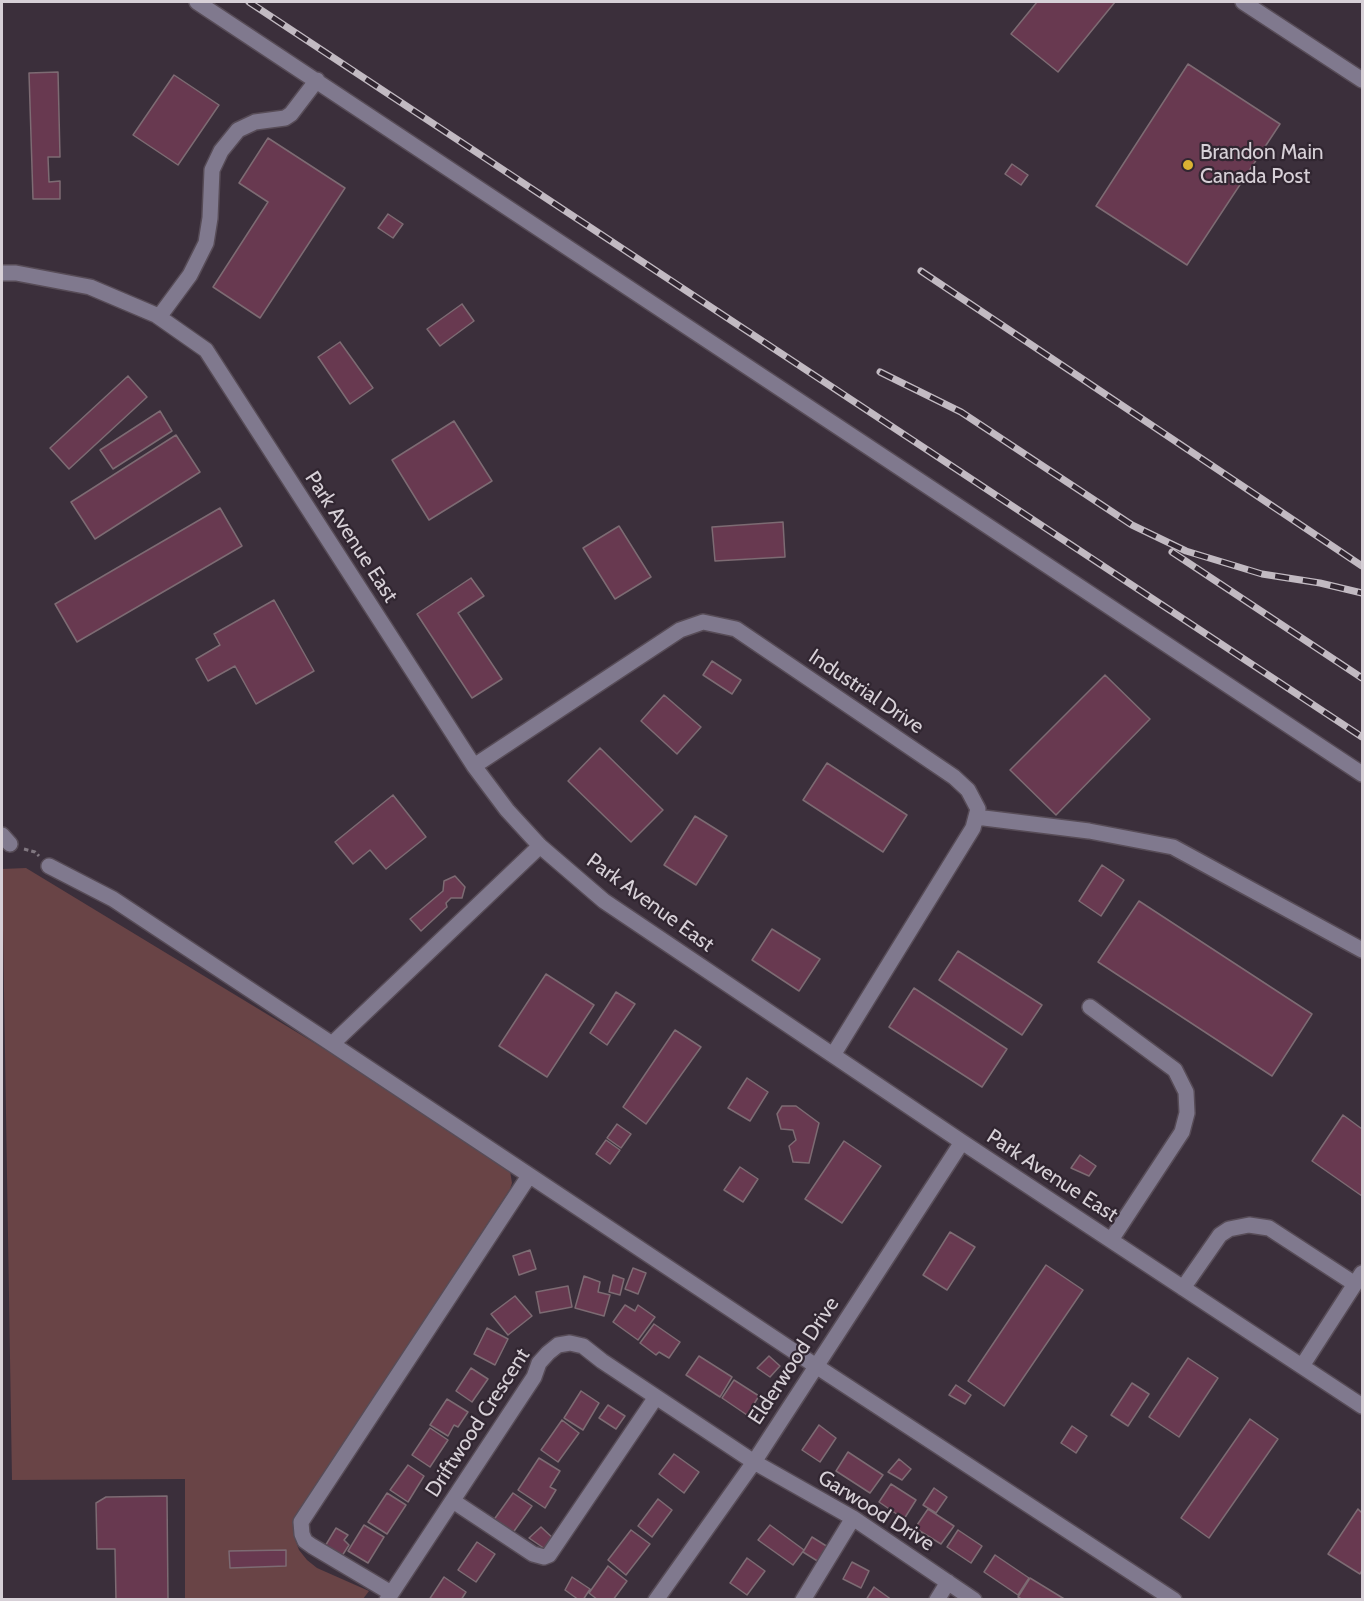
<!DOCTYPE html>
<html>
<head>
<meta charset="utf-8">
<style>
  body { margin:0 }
  #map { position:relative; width:1364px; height:1601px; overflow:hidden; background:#3b2f3b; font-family:Cabin,sans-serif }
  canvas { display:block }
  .frame { position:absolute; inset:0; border:3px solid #d7d0d7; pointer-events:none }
</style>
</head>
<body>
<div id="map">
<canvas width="1364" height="1601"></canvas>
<div class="frame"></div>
</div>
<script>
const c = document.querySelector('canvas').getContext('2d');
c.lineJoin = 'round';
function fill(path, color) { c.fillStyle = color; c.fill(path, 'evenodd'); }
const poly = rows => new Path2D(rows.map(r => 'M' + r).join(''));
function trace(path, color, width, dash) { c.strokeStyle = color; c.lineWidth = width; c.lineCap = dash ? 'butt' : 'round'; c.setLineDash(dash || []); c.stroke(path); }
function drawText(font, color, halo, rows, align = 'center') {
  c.font = font + ' Cabin,sans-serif'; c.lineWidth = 4.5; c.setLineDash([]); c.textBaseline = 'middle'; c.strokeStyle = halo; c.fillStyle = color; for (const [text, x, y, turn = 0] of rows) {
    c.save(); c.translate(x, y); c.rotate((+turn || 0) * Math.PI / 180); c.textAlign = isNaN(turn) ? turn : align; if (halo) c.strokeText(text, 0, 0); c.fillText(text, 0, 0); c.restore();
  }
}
fill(poly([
  [26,868,331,1053,502,1162,510,1171,512,1183,510,1189,296,1518,295,1539,299,1550,307,1560,317,1568,369,1591,363,1599,185,1599,185,1479,12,1480,2,869]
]), '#694446');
const building = poly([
  [1037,2,1115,2,1058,72,1011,34,1037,2],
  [1188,64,1280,124,1187,265,1096,206,1188,64],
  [58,72,60,157,48,157,49,182,60,181,60,199,33,199,29,73,58,72],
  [174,75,219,105,178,165,133,135,174,75],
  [268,138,345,188,260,318,213,287,268,202,239,183,268,138],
  [1012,164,1028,175,1021,185,1005,174,1012,164],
  [388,214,403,224,393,238,378,228,388,214],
  [462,304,474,321,440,346,427,329,462,304],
  [340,342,373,388,350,404,318,357,340,342],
  [128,376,147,397,69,469,50,448,128,376],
  [160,411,172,431,113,469,100,450,160,411],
  [454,421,492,481,429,520,392,460,454,421],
  [176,435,200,472,95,539,71,502,176,435],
  [220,508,242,546,77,642,55,604,220,508],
  [783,522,785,557,715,561,712,527,783,522],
  [619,526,651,577,615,599,583,548,619,526],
  [471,578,484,596,458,613,502,679,472,698,417,614,471,578],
  [274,600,314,671,256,704,235,666,208,681,196,659,220,645,214,634,274,600],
  [712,661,741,680,732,694,703,675,712,661],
  [1105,675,1150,719,1056,815,1010,770,1105,675],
  [664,695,701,727,677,754,641,721,664,695],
  [600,748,663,810,631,842,568,781,600,748],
  [827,763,907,815,883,852,803,800,827,763],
  [393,795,426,837,386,869,370,850,353,864,335,842,393,795],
  [695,816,727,836,696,885,664,865,695,816],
  [1102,865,1124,880,1101,916,1079,901,1102,865],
  [455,876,465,887,462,898,451,898,446,903,447,907,421,931,410,919,443,891,444,881,455,876],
  [1139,901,1312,1014,1272,1076,1098,962,1139,901],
  [772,929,820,959,799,991,752,960,772,929],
  [958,951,1042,1005,1022,1035,939,980,958,951],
  [546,974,594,1005,547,1077,499,1046,546,974],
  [914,988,1007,1049,982,1087,889,1027,914,988],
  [616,992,635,1004,607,1045,590,1033,616,992],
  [675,1030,701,1047,646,1124,623,1107,675,1030],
  [747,1078,768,1092,750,1121,728,1108,747,1078],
  [782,1106,796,1106,819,1123,809,1163,793,1162,789,1146,796,1140,793,1130,781,1129,777,1114,782,1106],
  [1343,1115,1362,1129,1362,1196,1312,1161,1343,1115],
  [617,1124,631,1134,621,1148,607,1138,617,1124],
  [606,1140,620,1150,610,1164,596,1154,606,1140],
  [844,1141,881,1166,842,1223,805,1199,844,1141],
  [1080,1155,1096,1166,1089,1176,1071,1168,1080,1155],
  [740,1167,758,1179,743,1202,724,1190,740,1167],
  [950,1232,975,1247,947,1290,923,1275,950,1232],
  [530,1250,536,1269,519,1275,513,1256,530,1250],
  [1046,1265,1083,1290,1004,1406,968,1381,1046,1265],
  [633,1268,646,1273,638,1294,625,1289,633,1268],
  [613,1275,624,1279,620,1295,609,1292,613,1275],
  [584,1276,600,1282,598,1292,610,1295,604,1316,575,1308,584,1276],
  [568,1286,572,1307,540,1313,536,1292,568,1286],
  [515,1296,532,1316,508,1335,491,1314,515,1296],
  [625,1305,635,1311,638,1305,655,1317,638,1340,613,1322,625,1305],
  [654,1324,680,1342,669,1358,659,1352,656,1355,640,1343,654,1324],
  [487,1328,508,1339,495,1365,474,1354,487,1328],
  [699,1356,732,1377,720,1397,686,1375,699,1356],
  [769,1356,780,1366,770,1377,757,1368,769,1356],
  [1188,1358,1218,1378,1179,1437,1149,1417,1188,1358],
  [471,1368,488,1379,472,1402,456,1391,471,1368],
  [734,1380,759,1396,747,1415,722,1398,734,1380],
  [1132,1383,1149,1394,1128,1426,1111,1415,1132,1383],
  [956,1385,971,1395,965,1404,949,1395,956,1385],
  [581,1391,599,1403,583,1430,564,1418,581,1391],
  [447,1399,468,1412,458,1427,454,1425,448,1436,430,1425,447,1399],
  [608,1405,625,1416,616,1429,599,1418,608,1405],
  [1250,1419,1278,1439,1209,1538,1181,1518,1250,1419],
  [562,1420,579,1433,558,1462,541,1450,562,1420],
  [819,1425,836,1438,820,1462,802,1450,819,1425],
  [1072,1426,1087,1436,1076,1453,1061,1443,1072,1426],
  [430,1428,448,1440,430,1467,412,1455,430,1428],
  [848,1452,883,1475,870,1493,836,1471,848,1452],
  [674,1454,699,1472,684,1493,659,1474,674,1454],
  [539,1458,560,1471,550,1487,556,1490,545,1508,518,1490,539,1458],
  [899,1459,911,1469,902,1480,888,1472,899,1459],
  [408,1465,424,1476,408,1502,390,1490,408,1465],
  [891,1484,916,1500,904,1519,879,1502,891,1484],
  [934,1488,947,1497,936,1513,923,1505,934,1488],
  [387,1493,406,1505,387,1534,368,1522,387,1493],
  [513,1493,532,1506,512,1534,493,1521,513,1493],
  [167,1496,168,1600,116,1600,115,1549,97,1549,96,1503,106,1497,167,1496],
  [658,1499,672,1510,652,1537,638,1526,658,1499],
  [928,1509,954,1526,941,1544,915,1528,928,1509],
  [1358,1509,1362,1513,1362,1570,1360,1574,1328,1554,1358,1509],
  [364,1525,384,1537,368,1563,348,1551,364,1525],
  [770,1525,804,1550,793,1565,758,1540,770,1525],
  [541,1527,555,1540,548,1551,529,1538,541,1527],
  [336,1528,348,1535,344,1540,349,1545,340,1559,324,1548,336,1528],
  [631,1530,650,1544,626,1575,608,1560,631,1530],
  [958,1530,982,1546,971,1563,947,1547,958,1530],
  [812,1537,828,1547,819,1562,803,1552,812,1537],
  [477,1542,495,1554,476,1582,458,1570,477,1542],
  [286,1550,286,1566,230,1568,229,1551,286,1550],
  [995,1555,1029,1578,1018,1595,984,1572,995,1555],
  [747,1558,765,1571,747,1595,730,1583,747,1558],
  [852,1562,869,1571,861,1588,843,1579,852,1562],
  [608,1566,627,1581,613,1600,598,1600,589,1593,608,1566],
  [444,1577,466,1592,461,1600,429,1600,444,1577],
  [572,1577,590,1589,583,1600,579,1600,565,1590,572,1577],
  [1030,1578,1066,1600,1023,1600,1018,1597,1030,1578],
  [874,1587,892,1600,866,1600,874,1587]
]);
fill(building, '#683950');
trace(building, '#7d6b73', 1.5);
const minor = poly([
  [197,2,1362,774],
  [1243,2,1362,80],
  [2,273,16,273,90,287,156,315,206,350,474,766,507,810,540,846,604,901,962,1142,1362,1406],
  [159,317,190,275,206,243,210,218,212,170,221,151,238,130,255,122,285,118,291,114,317,80],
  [474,766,680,630,703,622,736,629,954,777,968,790,978,809,973,828,833,1055],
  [976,817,1089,831,1173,847,1362,950],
  [2,835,10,844],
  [540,846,332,1044,816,1366,1174,1600],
  [49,866,113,899,332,1044],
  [1090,1007,1175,1070,1186,1092,1187,1113,1182,1132,1111,1240],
  [1183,1288,1220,1235,1229,1229,1249,1225,1269,1228,1355,1284],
  [1302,1366,1362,1273],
  [453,1501,533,1554,544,1557,549,1555,656,1397],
  [391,1593,312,1546,305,1541,302,1534,301,1522,529,1176],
  [387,1600,534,1377,539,1363,548,1353,558,1345,570,1343,583,1346,602,1361,754,1462,853,1518,974,1600],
  [656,1600,754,1462,962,1142],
  [803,1600,853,1518],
  [937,1600,948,1582]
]);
trace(minor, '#574c57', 18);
trace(poly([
  [24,849,35,852,39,856]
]), '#807780', 3, [4.5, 3]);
trace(minor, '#80798e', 15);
const rail = poly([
  [249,2,1362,737],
  [921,271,1362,566],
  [880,372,961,412,1132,525,1186,551,1262,574,1320,583,1362,593],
  [1172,552,1362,678]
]);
trace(rail, '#c2bac2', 7);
trace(rail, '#312631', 4.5, [14]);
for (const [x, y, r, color] of [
  [1188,165,6,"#dbb233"]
]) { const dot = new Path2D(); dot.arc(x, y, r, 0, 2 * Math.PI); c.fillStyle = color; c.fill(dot); trace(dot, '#312631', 2); }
drawText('21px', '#d7d0d7', '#312631', [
  ["Brandon Main",1200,153],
  ["Canada Post",1200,177]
], 'left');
drawText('21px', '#d7d0d7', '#312631', [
  ["Park Avenue East",351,537,57],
  ["Industrial Drive",866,692,34],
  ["Park Avenue East",650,903,36],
  ["Park Avenue East",1052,1176,33],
  ["Elderwood Drive",794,1361,-57],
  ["Driftwood Crescent",478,1423,-57],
  ["Garwood Drive",876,1511,32]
]);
</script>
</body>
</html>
